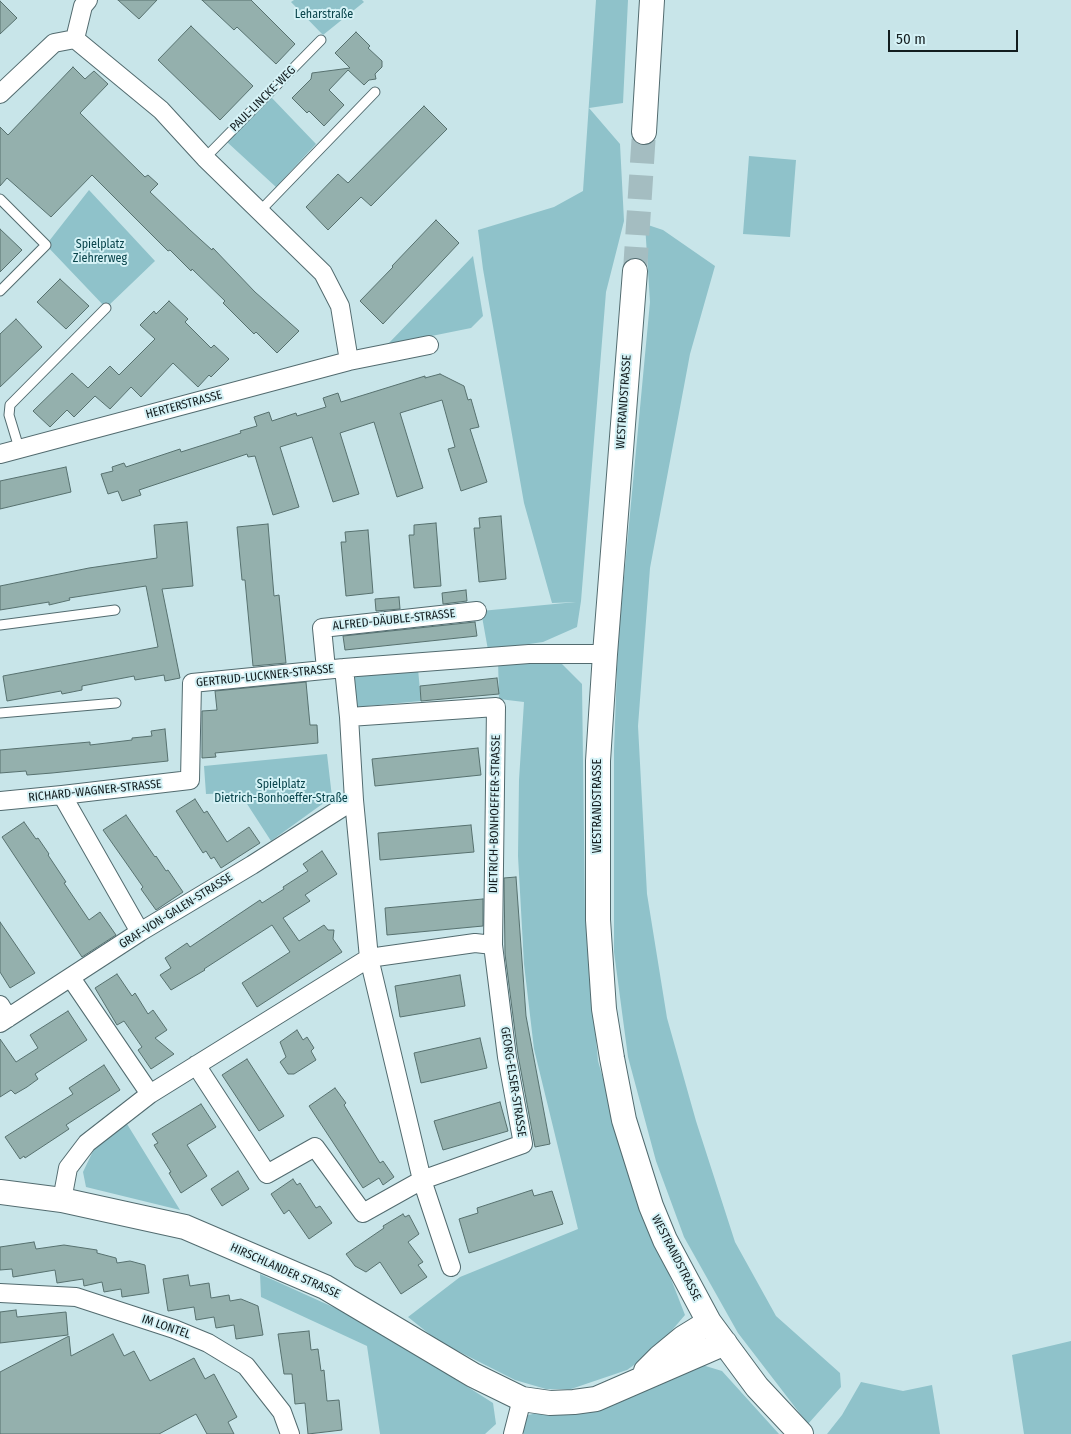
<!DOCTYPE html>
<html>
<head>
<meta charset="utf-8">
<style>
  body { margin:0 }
  #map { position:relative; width:1071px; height:1434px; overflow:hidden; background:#c8e5e9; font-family:"Fira Sans Condensed",sans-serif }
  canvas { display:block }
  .scale { position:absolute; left:888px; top:30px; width:130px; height:22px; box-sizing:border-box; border:2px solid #131d1f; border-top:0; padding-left:6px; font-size:15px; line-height:18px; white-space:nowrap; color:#131d1f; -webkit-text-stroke:4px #d5f2f6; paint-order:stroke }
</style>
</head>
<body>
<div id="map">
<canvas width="1071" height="1434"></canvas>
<div class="scale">50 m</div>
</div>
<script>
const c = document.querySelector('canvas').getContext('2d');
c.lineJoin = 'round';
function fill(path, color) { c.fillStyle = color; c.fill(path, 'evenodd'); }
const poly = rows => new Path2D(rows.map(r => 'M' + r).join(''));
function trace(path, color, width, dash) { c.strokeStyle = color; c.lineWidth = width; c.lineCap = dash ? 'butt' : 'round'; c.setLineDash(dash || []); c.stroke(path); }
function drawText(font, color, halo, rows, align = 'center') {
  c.font = font + ' "Fira Sans Condensed",sans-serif'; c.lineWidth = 4; c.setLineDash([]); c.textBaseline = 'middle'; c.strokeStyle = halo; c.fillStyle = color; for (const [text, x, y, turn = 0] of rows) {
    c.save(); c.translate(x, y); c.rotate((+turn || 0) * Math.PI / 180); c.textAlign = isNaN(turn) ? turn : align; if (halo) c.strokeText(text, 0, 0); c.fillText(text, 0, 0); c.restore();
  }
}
fill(poly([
  [294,0,362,0,364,2,323,35,291,2],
  [596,0,628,0,623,103,589,108,620,144,624,221,606,292,581,601,577,627,543,642,488,650,481,611,576,602,552,603,524,503,483,269,478,230,554,207,583,191],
  [271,97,316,144,276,187,227,142],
  [749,156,796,160,790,237,743,234],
  [89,190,155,261,106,308,46,245],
  [645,224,663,230,715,266,690,354,650,568,638,726,647,894,667,1018,696,1121,735,1242,776,1316,840,1373,841,1387,808,1424,738,1333,684,1237,656,1161,628,1057,614,952,614,750,618,641,650,302],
  [473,256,483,316,471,328,387,345],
  [498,659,562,664,582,684,585,914,598,1061,630,1173,685,1315,655,1350,627,1370,571,1389,546,1389,515,1380,438,1341,408,1317,460,1277,578,1229,534,1049,524,964,518,856,519,780,524,702,499,699],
  [418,669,421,701,357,707,354,677],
  [327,754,332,797,271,841,240,793,206,794,204,766],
  [127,1124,180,1210,86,1187,83,1172,94,1149],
  [260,1274,364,1321,493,1403,496,1424,485,1434,380,1434,367,1346,261,1297],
  [1071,1341,1071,1434,1024,1434,1012,1355],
  [699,1364,722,1371,779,1434,524,1434,522,1430,522,1422,528,1415,542,1412],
  [861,1382,903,1391,932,1385,940,1434,827,1434,842,1415]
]), '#8fc2ca');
const building = poly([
  [118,0,157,0,139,19,118,0],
  [202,0,251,0,295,44,276,64,237,27,234,30,202,0],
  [0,1,17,18,0,34,0,1],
  [191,26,253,86,220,120,158,60,191,26],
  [356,32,370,46,368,48,382,61,382,67,375,74,376,79,369,80,364,85,348,70,329,90,344,105,324,126,309,111,307,113,292,98,311,79,312,73,350,68,335,53,356,32],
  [73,67,85,79,94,71,108,84,80,113,145,177,148,175,158,184,150,192,190,230,212,250,213,248,255,292,299,331,277,353,256,332,254,334,223,303,225,301,192,269,191,271,170,250,168,251,92,175,51,217,7,178,0,186,0,127,8,135,73,67],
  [424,106,447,129,371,206,361,197,328,230,306,207,338,174,348,183,424,106],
  [436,220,459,243,383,324,360,301,393,267,392,266,436,220],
  [0,229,22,250,0,272,0,229],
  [60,279,89,306,66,329,37,302,60,279],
  [169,301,188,319,185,322,211,348,214,345,229,359,211,377,209,375,198,387,173,363,141,397,131,387,110,409,95,396,74,417,67,410,50,427,33,411,72,373,88,388,110,366,119,375,155,339,140,325,154,311,156,314,169,301],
  [16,319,42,347,0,387,0,334,16,319],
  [440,374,464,386,468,400,471,399,479,427,470,429,487,482,461,491,448,449,455,447,442,400,400,413,423,488,397,497,374,422,340,433,359,494,333,502,312,437,280,447,299,507,273,515,255,456,248,457,247,454,139,490,141,495,122,501,118,491,108,494,101,474,113,471,112,467,124,463,126,467,180,449,181,452,241,433,240,431,257,426,254,417,269,412,272,421,296,413,297,416,326,407,323,398,338,393,341,402,425,376,425,378,440,374],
  [66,467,71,492,0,509,0,481,66,467],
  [501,516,506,579,479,582,474,528,480,528,479,518,501,516],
  [187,522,193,586,162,589,180,678,165,681,164,675,135,680,134,676,82,686,82,690,62,694,61,691,7,701,3,676,158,647,146,586,69,598,70,600,49,605,49,602,0,610,0,586,89,568,157,558,154,525,187,522],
  [436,523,441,586,414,588,409,535,414,535,414,525,436,523],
  [268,524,274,596,279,595,286,663,253,666,245,580,242,580,237,527,268,524],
  [368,530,373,593,346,596,341,542,346,542,345,532,368,530],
  [466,590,467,601,443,604,442,593,466,590],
  [399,597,400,609,376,611,375,599,399,597],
  [475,622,477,636,345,650,343,636,475,622],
  [497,678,499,694,421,701,420,686,497,678],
  [306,682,310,725,317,725,318,743,215,753,216,757,202,758,202,711,217,710,215,691,306,682],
  [165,729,168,761,52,773,27,775,26,771,0,773,0,750,90,742,90,745,132,740,132,738,152,736,151,731,165,729],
  [478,748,481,775,375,786,372,759,478,748],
  [195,799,204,813,207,811,227,842,249,827,260,843,221,868,214,857,211,859,206,851,203,853,176,811,195,799],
  [126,815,155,857,156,856,166,871,168,870,183,892,156,910,141,889,143,887,103,830,126,815],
  [24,822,36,839,38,838,49,854,48,855,66,882,64,883,89,920,100,912,116,935,82,957,2,837,24,822],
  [471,825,474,852,380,860,378,833,471,825],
  [322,851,337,874,305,895,310,901,283,918,299,941,324,925,328,930,334,930,333,939,342,952,257,1007,242,983,290,952,272,925,204,969,205,970,171,990,160,975,171,968,165,958,187,943,190,947,260,900,262,903,284,889,283,887,308,871,303,864,322,851],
  [516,877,526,1016,550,1144,535,1147,518,1055,505,954,504,878,516,877],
  [483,899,483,926,387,935,385,908,483,899],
  [0,922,35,973,10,988,0,972,0,922],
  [117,974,132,996,135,993,148,1014,153,1010,167,1030,155,1038,174,1054,151,1069,138,1050,142,1047,124,1021,117,1025,95,988,117,974],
  [460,975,465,1006,400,1017,395,986,460,975],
  [68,1011,87,1040,35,1074,38,1079,27,1087,15,1094,11,1090,0,1097,0,1039,16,1062,38,1048,30,1035,68,1011],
  [297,1030,303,1040,307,1037,314,1048,311,1051,316,1060,294,1074,288,1074,280,1062,286,1057,280,1042,297,1030],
  [480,1038,487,1068,421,1083,414,1053,480,1038],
  [247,1059,284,1116,259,1131,222,1075,247,1059],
  [104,1065,120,1090,66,1125,69,1129,25,1158,24,1156,20,1159,5,1137,73,1094,69,1088,104,1065],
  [335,1088,346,1103,344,1105,380,1163,383,1161,394,1177,383,1185,379,1178,363,1188,309,1106,335,1088],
  [500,1102,508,1131,443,1150,434,1121,500,1102],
  [201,1104,216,1127,187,1145,207,1176,181,1193,169,1173,171,1172,154,1145,158,1143,152,1134,201,1104],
  [238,1171,249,1189,222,1206,211,1189,238,1171],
  [293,1179,297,1185,300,1183,316,1208,320,1206,332,1223,309,1239,289,1210,284,1214,271,1194,293,1179],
  [532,1190,534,1196,552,1191,563,1224,469,1253,459,1219,478,1213,477,1208,532,1190],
  [403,1214,405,1217,409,1215,419,1234,408,1242,423,1262,418,1265,427,1277,401,1294,380,1262,366,1272,355,1266,346,1254,384,1228,383,1226,403,1214],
  [34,1242,36,1249,64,1245,97,1250,97,1253,116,1258,117,1263,130,1261,145,1265,149,1293,122,1297,121,1289,104,1292,102,1282,84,1286,83,1279,57,1283,55,1270,13,1277,12,1269,0,1270,0,1247,34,1242],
  [188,1275,190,1286,209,1283,211,1298,229,1295,230,1301,241,1299,258,1306,263,1335,236,1339,234,1325,216,1328,214,1317,196,1320,194,1307,168,1311,163,1279,188,1275],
  [16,1310,17,1317,66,1312,68,1335,0,1343,0,1312,16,1310],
  [309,1331,311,1350,318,1349,321,1371,324,1370,327,1401,339,1400,342,1430,308,1434,305,1403,295,1404,292,1374,284,1374,278,1334,309,1331],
  [113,1334,124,1356,134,1351,150,1381,194,1358,205,1379,214,1374,237,1417,228,1422,234,1434,207,1434,196,1414,159,1434,0,1434,0,1372,69,1336,71,1356,113,1334]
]);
fill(building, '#94b0ad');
trace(building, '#57716f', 1);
trace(poly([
  [635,271,644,132]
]), '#a4bdc1', 24, [24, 12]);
const lane = poly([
  [205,158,321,40],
  [0,199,46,245,0,291],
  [260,211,375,92],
  [19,448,9,415,10,405,106,308],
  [0,625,115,610],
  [0,713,116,703]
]);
const street = poly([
  [75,39,83,6,88,0],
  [0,94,54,43,75,39,161,110,205,158,323,273,340,306,349,361,429,345],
  [0,454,349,361],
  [326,669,322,628,477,611],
  [349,717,354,800,369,958,422,1180,451,1267],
  [62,795,140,932],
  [0,801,62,795,190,780,192,683,344,668],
  [71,978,150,1094],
  [0,1005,8,1018],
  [0,1023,140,932,252,865,354,800],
  [196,1065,267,1174,315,1147,363,1213,422,1180,523,1144,507,1057,493,945,496,707,349,717,344,668,529,654,605,654],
  [62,1200,68,1168,87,1143,150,1094,369,958,475,943,493,945],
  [0,1293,76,1297,174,1329,208,1343,246,1366,282,1412,290,1434],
  [513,1434,522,1399]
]);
const secondary = poly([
  [644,132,652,0],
  [635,271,605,654,598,761,598,920,604,1009,612,1058,624,1120,651,1206,665,1240,709,1322,757,1387,801,1434],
  [0,1192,62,1200,185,1227,325,1287,473,1375,522,1399,550,1403,574,1402,596,1399,725,1343],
  [646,1371,660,1357,683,1338,709,1322]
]);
trace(lane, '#526b6f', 11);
trace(street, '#526b6f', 20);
trace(secondary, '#526b6f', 26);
trace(lane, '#fff', 9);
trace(street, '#fff', 18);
trace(secondary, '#fff', 24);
drawText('12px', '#0a454c', '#d5f2f6', [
  ["Leharstraße",324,15],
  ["Spielplatz",100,245],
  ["Ziehrerweg",100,259],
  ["Spielplatz",281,785],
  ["Dietrich-Bonhoeffer-Straße",281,799]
]);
drawText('12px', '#131d1f', '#d5f2f6', [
  ["PAUL-LINCKE-WEG",263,99,-45],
  ["WESTRANDSTRASSE",624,402,-86],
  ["HERTERSTRASSE",184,405,-15],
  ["ALFRED-DÄUBLE-STRASSE",394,620,-6],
  ["GERTRUD-LUCKNER-STRASSE",265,676,-6],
  ["RICHARD-WAGNER-STRASSE",95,791,-6],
  ["WESTRANDSTRASSE",598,806,-90],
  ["DIETRICH-BONHOEFFER-STRASSE",495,814,-89],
  ["GRAF-VON-GALEN-STRASSE",176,911,-32],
  ["GEORG-ELSER-STRASSE",513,1082,81],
  ["WESTRANDSTRASSE",676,1258,63],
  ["HIRSCHLANDER STRASSE",285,1271,24],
  ["IM LONTEL",166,1327,19]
]);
</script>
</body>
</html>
